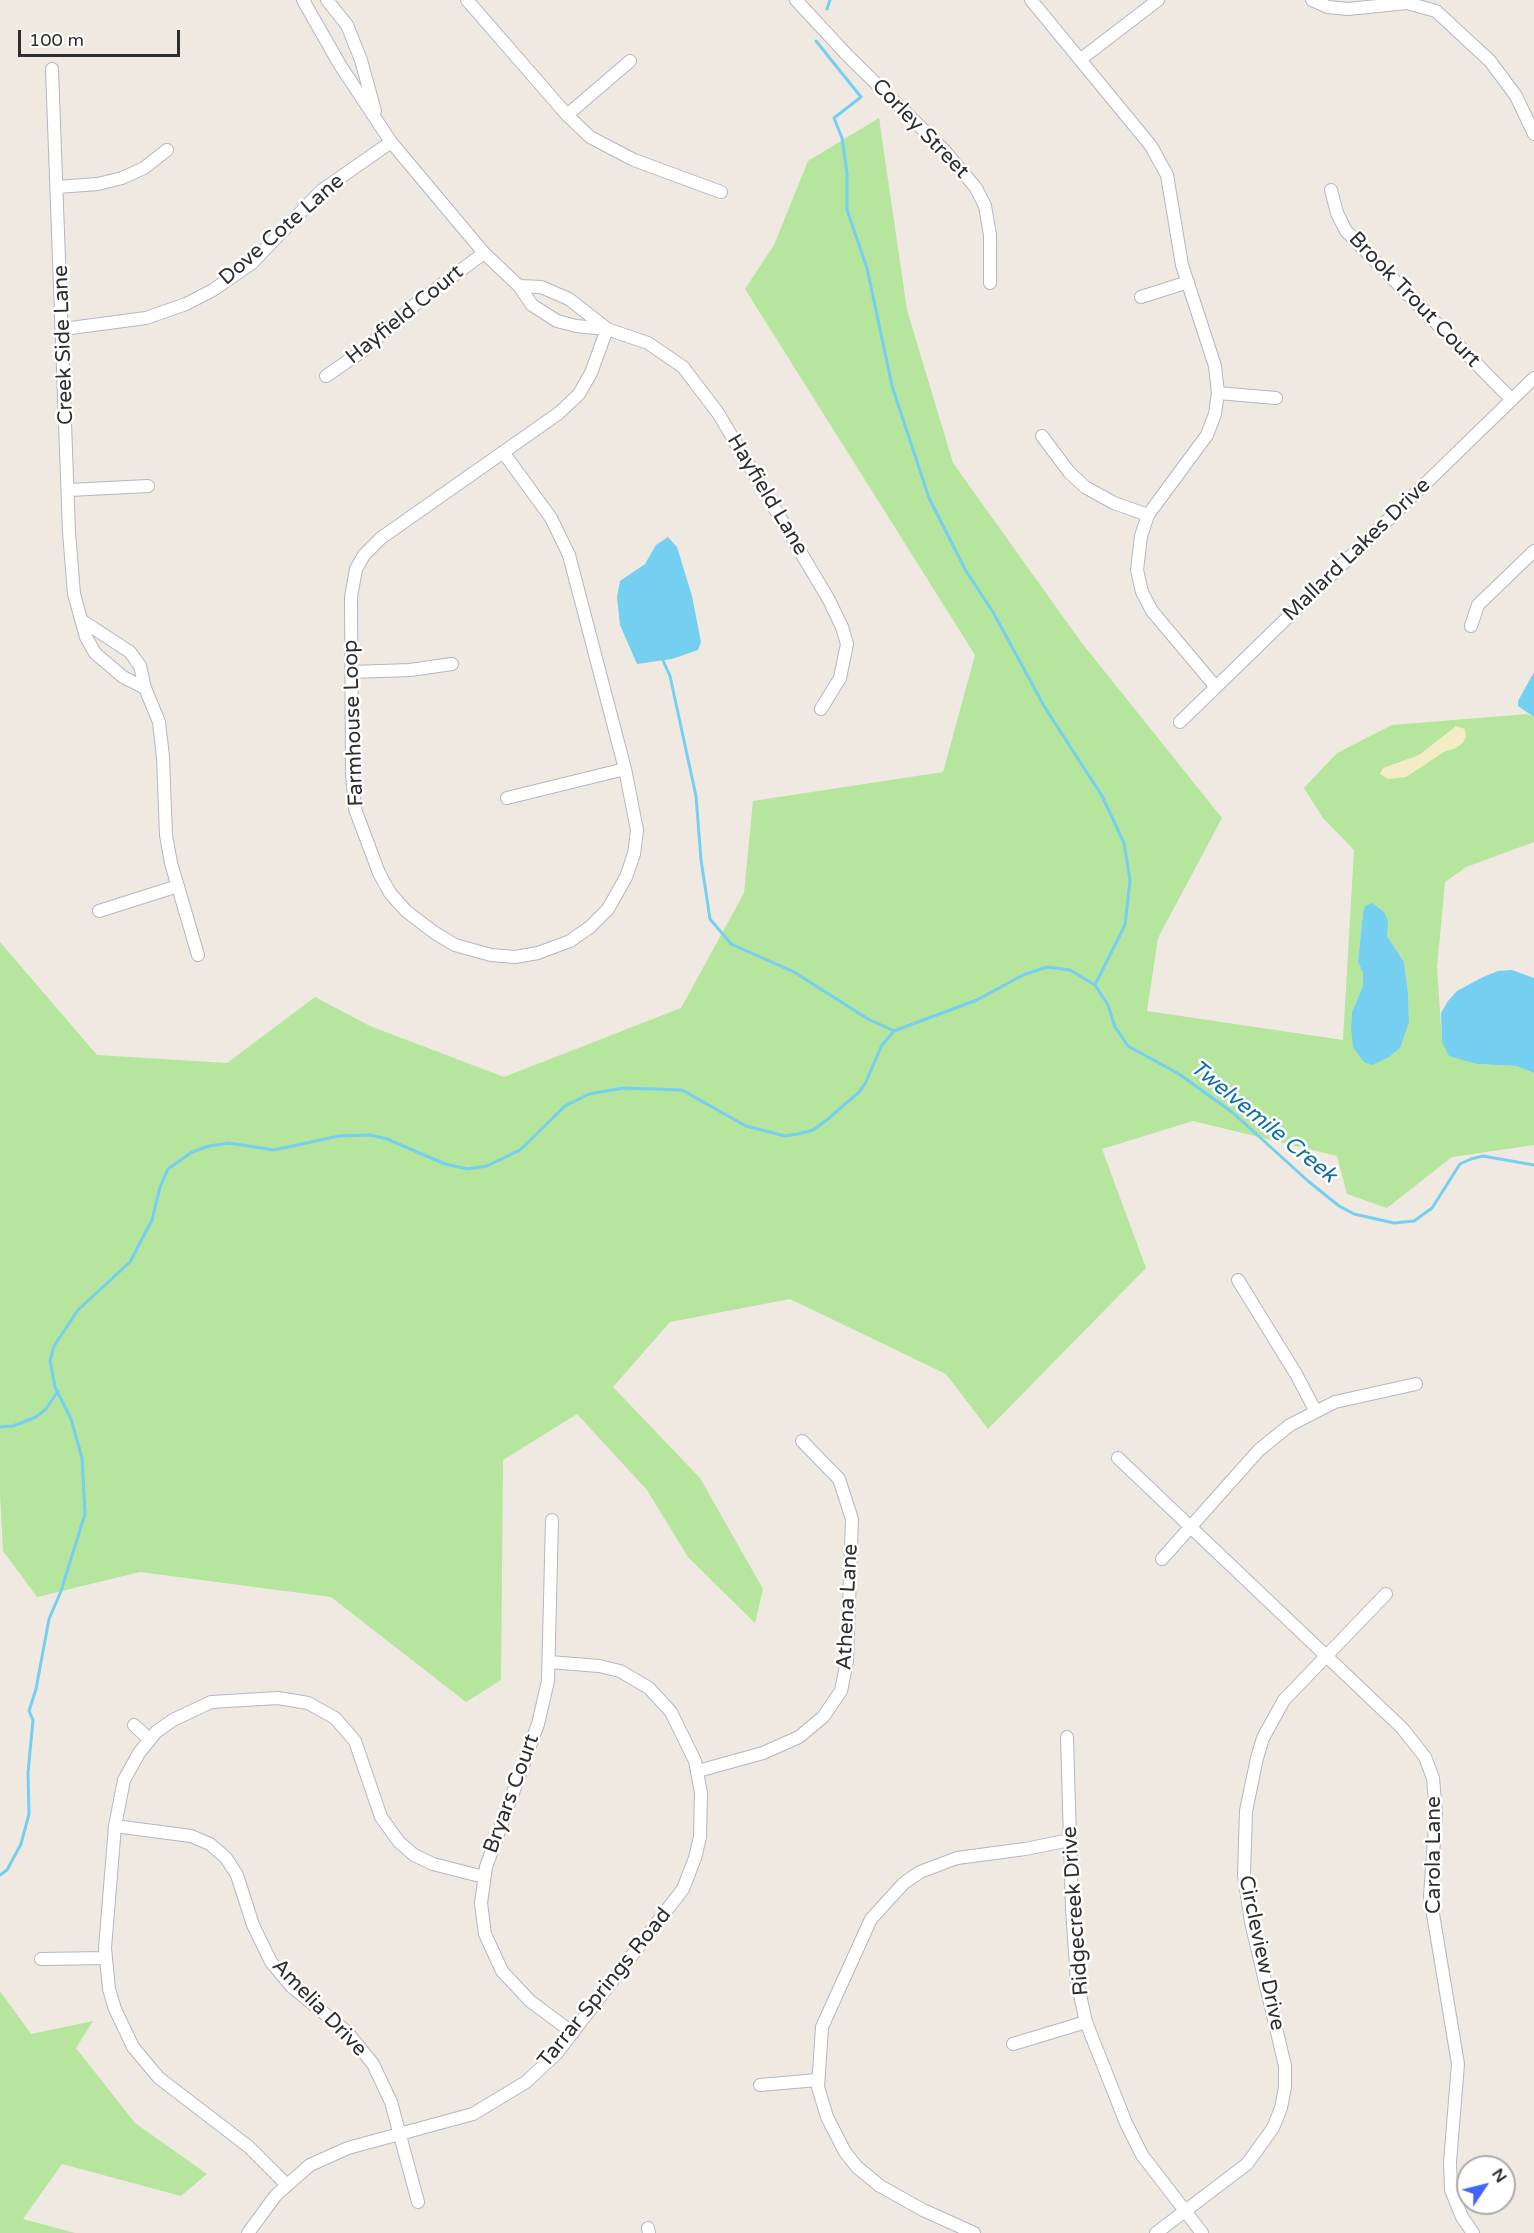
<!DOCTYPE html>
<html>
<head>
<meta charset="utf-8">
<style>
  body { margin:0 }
  #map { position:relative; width:1534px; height:2233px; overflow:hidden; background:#efe9e1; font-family:"Varela Round",sans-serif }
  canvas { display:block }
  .north { position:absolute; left:1456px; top:2155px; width:60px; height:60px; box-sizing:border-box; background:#fff; border:2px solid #ababab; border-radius:50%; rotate:55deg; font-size:16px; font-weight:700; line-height:24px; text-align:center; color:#2e2e2e }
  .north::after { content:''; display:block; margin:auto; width:21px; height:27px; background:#4264fb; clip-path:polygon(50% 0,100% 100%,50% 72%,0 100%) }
  .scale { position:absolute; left:18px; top:30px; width:162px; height:27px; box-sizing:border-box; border:3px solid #2e2e2e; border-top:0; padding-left:8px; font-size:18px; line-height:21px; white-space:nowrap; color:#2e2e2e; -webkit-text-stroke:4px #fff; paint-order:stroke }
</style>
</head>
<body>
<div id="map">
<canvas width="1534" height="2233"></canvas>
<div class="north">N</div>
<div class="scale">100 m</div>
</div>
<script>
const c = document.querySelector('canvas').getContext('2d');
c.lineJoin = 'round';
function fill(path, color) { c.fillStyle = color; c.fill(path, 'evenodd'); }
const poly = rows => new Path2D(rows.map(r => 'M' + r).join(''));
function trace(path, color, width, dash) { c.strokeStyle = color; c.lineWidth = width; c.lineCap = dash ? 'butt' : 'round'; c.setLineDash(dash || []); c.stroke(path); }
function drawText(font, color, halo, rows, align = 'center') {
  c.font = font + ' "Varela Round",sans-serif'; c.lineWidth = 5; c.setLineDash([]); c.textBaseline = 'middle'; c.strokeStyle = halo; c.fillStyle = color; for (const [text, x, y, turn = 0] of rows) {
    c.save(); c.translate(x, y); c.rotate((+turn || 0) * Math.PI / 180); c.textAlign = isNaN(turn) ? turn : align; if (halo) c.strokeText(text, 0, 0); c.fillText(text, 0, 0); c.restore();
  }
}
fill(poly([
  [879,118,907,310,953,463,1081,642,1222,818,1158,938,1147,1011,1343,1040,1354,850,1323,818,1304,788,1337,753,1392,725,1527,714,1534,717,1534,842,1466,867,1445,882,1437,967,1442,1042,1477,1064,1516,1066,1534,1073,1534,1145,1452,1157,1387,1208,1347,1194,1337,1156,1193,1121,1102,1149,1146,1268,988,1429,946,1374,790,1299,670,1322,613,1387,700,1478,763,1589,755,1623,688,1557,647,1490,577,1414,503,1460,501,1680,466,1702,331,1597,140,1572,37,1597,3,1551,0,1493,0,942,97,1055,227,1063,315,997,370,1026,504,1077,681,1008,744,893,753,801,943,772,975,655,745,289,774,245,808,161],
  [1363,913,1387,936,1404,962,1408,993,1409,1022,1351,1027,1352,1012,1363,986,1363,973,1358,962],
  [0,1991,31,2034,93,2021,76,2048,135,2123,207,2174,181,2196,62,2164,23,2219,75,2233,0,2233]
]), '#b6e59e');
fill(poly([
  [1456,726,1465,729,1466,737,1463,743,1456,748,1444,752,1406,777,1388,779,1380,774,1383,768,1419,755]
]), '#f3ecc5');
fill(poly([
  [668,537,677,547,692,596,701,642,698,650,672,659,637,664,620,625,617,597,620,581,645,564,656,545],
  [1534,672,1534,717,1518,706,1518,701],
  [1372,903,1384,912,1388,920,1387,936,1404,962,1408,993,1409,1022,1400,1048,1389,1057,1372,1065,1364,1062,1353,1047,1351,1027,1352,1012,1363,986,1363,973,1358,962,1363,913,1365,906],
  [1512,970,1534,978,1534,1073,1516,1066,1477,1064,1449,1056,1442,1042,1441,1013,1448,1001,1457,991,1483,977,1498,971]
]), '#75cff0');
trace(poly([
  [827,9,830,0],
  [816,41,861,97,834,118,842,138,847,173,847,210,867,268,892,386,929,498,966,571,993,612,1044,706,1102,796,1124,843,1130,880,1125,925,1095,985],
  [661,656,670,676,696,796,701,860,710,919,731,944,794,972,868,1019,894,1031],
  [0,1427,13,1426,36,1417,46,1409,58,1391],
  [0,1875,7,1870,21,1844,29,1814,28,1773,33,1720,29,1711,36,1689,49,1619,61,1591,85,1514,82,1458,71,1419,55,1387,50,1361,54,1346,78,1310,130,1262,152,1220,160,1187,168,1169,192,1152,209,1146,229,1143,274,1150,339,1136,370,1135,387,1139,445,1164,468,1169,487,1166,520,1150,565,1106,589,1094,624,1088,682,1090,746,1126,785,1136,798,1134,813,1130,828,1119,859,1092,865,1084,882,1045,894,1031,977,1000,1023,975,1047,967,1070,970,1095,985,1108,1005,1115,1027,1128,1046,1179,1074,1232,1112,1308,1181,1339,1206,1354,1214,1394,1223,1414,1221,1432,1208,1460,1164,1471,1159,1483,1156,1534,1165]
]), '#75cff0', 3);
const street = poly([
  [303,0,340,65,391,142,484,253,519,286,532,305,557,321,576,326,607,329,648,343,683,367,718,413,829,600,842,627,847,644,840,678,821,709],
  [327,0,347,25,361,60,375,111],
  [467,0,567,115,590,137,634,160,721,192],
  [796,0,848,56,944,150,976,188,985,206,990,235,990,283],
  [1031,0,1151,146,1167,175,1182,265,1215,366,1218,393,1215,414,1207,435,1148,515,1141,536,1137,570,1142,592,1152,611,1215,686],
  [1312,0,1328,7,1348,9,1407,3,1436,11,1490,61,1516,96,1534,134],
  [1081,59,1158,0],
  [52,69,69,532,74,594,86,637,95,653,123,677,145,688],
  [567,115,630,61],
  [57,187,98,184,122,178,144,168,167,150],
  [1331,190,1337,213,1346,231,1512,400],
  [519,286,541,287,569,299,606,328],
  [1141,297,1188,282],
  [63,329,146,318,186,304,213,290,252,263,321,191,391,142],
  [326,376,364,350,418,302,484,253],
  [1218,393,1276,398],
  [1042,436,1069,472,1085,487,1114,503,1148,515],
  [503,452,551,518,569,555,625,769,637,830,634,854,626,877,608,909,590,927,570,941,538,953,515,957,491,955,455,945,435,933,406,911,390,893,379,873,355,809,352,774,351,597,356,569,364,555,381,538,559,413,579,394,591,373,607,329],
  [69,490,148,486],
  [81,620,130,652,140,666,145,688,159,722,163,757,166,835,171,863,198,955],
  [1471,626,1478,605,1534,551],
  [351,672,410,670,452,664],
  [1180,722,1534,378],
  [507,798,625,769],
  [99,911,178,886],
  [1238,1280,1296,1374,1315,1410],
  [1118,1458,1402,1728,1425,1757,1433,1778,1436,1813,1430,1896,1458,2064,1450,2162,1451,2190,1462,2217,1473,2233],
  [552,1520,548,1681,538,1724,486,1867,481,1903,485,1934,502,1971,530,2001,573,2033],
  [1162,1559,1259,1450,1290,1425,1335,1402,1416,1384],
  [134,1725,149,1739],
  [1067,1737,1072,1909,1077,1981,1086,2022,1126,2123,1142,2155,1202,2233],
  [698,1771,763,1753,799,1737,823,1717,841,1691,847,1661,852,1519,839,1479,802,1441],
  [115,1826,191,1836,210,1844,226,1858,237,1875,253,1925,271,1962,291,1986,347,2032,373,2064,391,2102,418,2202],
  [41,1959,106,1958],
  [1013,2044,1086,2022],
  [760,2085,817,2080],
  [286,2184,249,2147,159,2078,133,2047,115,2009,109,1989,105,1948,115,1826,124,1780,139,1753,156,1732,173,1720,211,1702,278,1698,308,1703,335,1718,355,1741,381,1817,399,1842,414,1855,433,1864,484,1877],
  [648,2228,649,2233],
  [248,2233,276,2195,310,2165,348,2148,473,2114,526,2082,556,2054,683,1889,695,1858,700,1837,701,1793,695,1761,671,1712,649,1688,620,1671,599,1666,550,1662],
  [974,2233,923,2210,880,2186,857,2167,845,2152,827,2117,818,2087,822,2027,871,1919,904,1883,920,1872,957,1858,1025,1849,1070,1840],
  [1156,2233,1247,2164,1273,2128,1281,2108,1285,2087,1285,2066,1251,1922,1244,1875,1246,1811,1257,1758,1263,1738,1284,1700,1386,1594]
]);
trace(street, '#b4b7c1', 14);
trace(street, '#fff', 12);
drawText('21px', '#2e2e2e', '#fff', [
  ["Corley Street",920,129,46],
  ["Dove Cote Lane",282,230,-41],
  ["Brook Trout Court",1414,300,46],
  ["Hayfield Court",405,315,-39],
  ["Creek Side Lane",64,345,-92],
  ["Hayfield Lane",767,495,59],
  ["Mallard Lakes Drive",1357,550,-44],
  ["Farmhouse Loop",354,723,-92],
  ["Athena Lane",848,1607,-87],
  ["Bryars Court",512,1794,-70],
  ["Carola Lane",1434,1855,-90],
  ["Ridgecreek Drive",1076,1911,-94],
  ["Circleview Drive",1261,1953,78],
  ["Tarrar Springs Road",605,1988,-51],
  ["Amelia Drive",319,2008,46]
]);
drawText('italic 22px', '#0d6fa3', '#fff', [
  ["Twelvemile Creek",1263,1122,39]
]);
</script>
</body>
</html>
